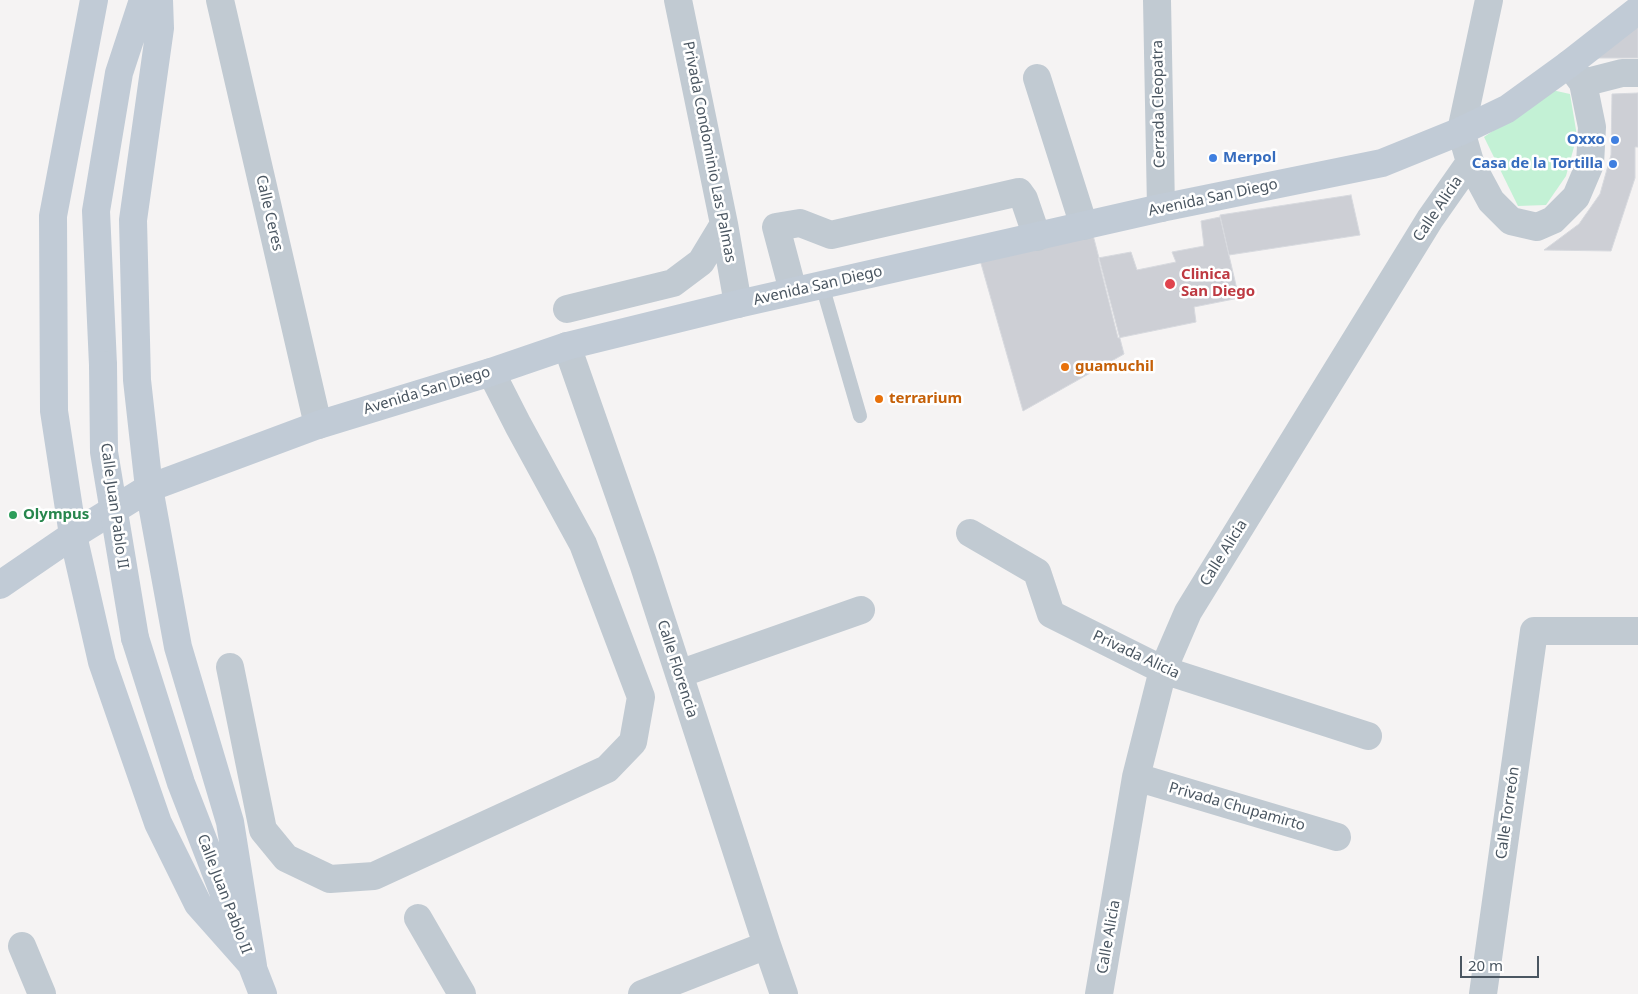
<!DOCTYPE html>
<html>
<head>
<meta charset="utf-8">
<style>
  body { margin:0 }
  #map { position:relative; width:1638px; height:994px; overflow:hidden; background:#f5f3f3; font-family:"Noto Sans",sans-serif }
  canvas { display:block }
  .scale { position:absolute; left:1460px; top:956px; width:79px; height:22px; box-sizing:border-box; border:2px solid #4a5661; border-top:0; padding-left:6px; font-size:15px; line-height:18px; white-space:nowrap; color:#4a5661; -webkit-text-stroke:4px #fff; paint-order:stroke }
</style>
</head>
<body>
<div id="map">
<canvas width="1638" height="994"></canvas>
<div class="scale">20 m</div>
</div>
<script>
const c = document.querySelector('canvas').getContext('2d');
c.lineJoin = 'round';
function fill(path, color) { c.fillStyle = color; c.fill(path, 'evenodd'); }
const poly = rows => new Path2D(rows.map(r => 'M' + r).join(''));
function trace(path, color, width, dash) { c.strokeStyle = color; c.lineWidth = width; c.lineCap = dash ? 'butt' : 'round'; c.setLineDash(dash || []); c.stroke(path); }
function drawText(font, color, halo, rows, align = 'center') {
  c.font = font + ' "Noto Sans",sans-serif'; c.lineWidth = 5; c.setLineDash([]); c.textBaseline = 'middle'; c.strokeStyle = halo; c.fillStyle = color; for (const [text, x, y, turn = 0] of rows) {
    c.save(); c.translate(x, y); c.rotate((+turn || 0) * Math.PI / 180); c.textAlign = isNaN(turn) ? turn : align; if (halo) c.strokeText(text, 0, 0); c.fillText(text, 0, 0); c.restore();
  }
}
fill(poly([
  [1552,90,1570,94,1577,136,1566,176,1546,205,1518,206,1484,137]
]), '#c3f1d5');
const building = poly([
  [1638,19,1638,58,1598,58,1638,19],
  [1638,93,1638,147,1635,147,1635,178,1611,251,1544,250,1579,224,1600,194,1611,155,1612,94,1638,93],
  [1351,195,1360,235,1229,255,1220,215,1351,195],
  [1220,217,1239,298,1194,307,1196,322,1118,338,1098,258,1131,252,1137,270,1176,262,1172,252,1204,246,1201,221,1220,217],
  [1093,235,1124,354,1023,411,980,260,1093,235]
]);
fill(building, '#cdcfd5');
trace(building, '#d7d9de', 1);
trace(poly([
  [822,285,860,416]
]), '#c1cad2', 14);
trace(poly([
  [220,0,318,425],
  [678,0,724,224,738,304],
  [1157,0,1161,208],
  [1489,0,1461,131,1470,162,1491,201,1511,221,1537,227,1553,220,1576,197,1590,164,1592,127,1583,83,1569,64],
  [1037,78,1084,226],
  [1583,83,1622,73,1638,73],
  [793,291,776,227,800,223,831,235,1019,192,1024,199,1037,237],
  [567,309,673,283,701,262,724,224],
  [567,346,643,563,767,945,784,994],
  [970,533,1037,572,1051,614,1163,670,1368,736],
  [230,667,263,830,286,858,330,879,374,876,607,769,633,742,641,697,583,544,518,425,491,372],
  [679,674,861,610],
  [1136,777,1337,837],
  [418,918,462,994],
  [22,946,42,994],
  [642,994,767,945],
  [1099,994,1136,777,1163,670,1188,612,1430,219,1470,162],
  [1483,994,1534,631,1638,631]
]), '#c1cad2', 28);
trace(poly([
  [94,0,53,216,54,411,73,535,102,662,158,823,198,904,253,966],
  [159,0,160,28,133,220,137,380,149,488,178,647,230,822,253,966],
  [103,365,96,211,119,73,143,0],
  [0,585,73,535,149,488,318,425,491,372,567,346,738,304,1161,208,1382,163,1461,131,1507,109,1569,64,1638,10],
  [135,638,181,783,263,994]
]), '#c1cbd6', 28);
trace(poly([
  [103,365,104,452,135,638]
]), '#c1cbd6', 28);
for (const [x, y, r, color] of [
  [1615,140,5,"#3f7fe0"],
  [1213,158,5,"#3f7fe0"],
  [1613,164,5,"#3f7fe0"],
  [1170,284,6,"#e0444e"],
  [1065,367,5,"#e8710a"],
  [879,399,5,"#e8710a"],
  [13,515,5,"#2e9e5b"]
]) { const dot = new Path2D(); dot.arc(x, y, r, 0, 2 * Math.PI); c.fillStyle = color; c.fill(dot); trace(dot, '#fff', 2); }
drawText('15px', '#4a5661', '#fff', [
  ["Cerrada Cleopatra",1159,104,-91],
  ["Privada Condominio Las Palmas",709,152,79],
  ["Avenida San Diego",1213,198,-12],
  ["Calle Alicia",1438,209,-56],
  ["Calle Ceres",269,213,77],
  ["Avenida San Diego",818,286,-13],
  ["Avenida San Diego",427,391,-17],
  ["Calle Juan Pablo II",114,506,82],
  ["Calle Alicia",1224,553,-58],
  ["Privada Alicia",1136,655,25],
  ["Calle Florencia",677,669,72],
  ["Privada Chupamirto",1237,807,16],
  ["Calle Torreón",1508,813,-82],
  ["Calle Juan Pablo II",224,894,69],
  ["Calle Alicia",1109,937,-80]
]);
drawText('bold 15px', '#366cbe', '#fff', [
  ["Oxxo",1605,140],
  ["Merpol",1223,158,"left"],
  ["Casa de la Tortilla",1603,164]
], 'right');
drawText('bold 15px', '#be3a42', '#fff', [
  ["Clinica",1181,275],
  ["San Diego",1181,292]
], 'left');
drawText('bold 15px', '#c56008', '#fff', [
  ["guamuchil",1075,367],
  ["terrarium",889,399]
], 'left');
drawText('bold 15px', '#27864d', '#fff', [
  ["Olympus",23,515]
], 'left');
</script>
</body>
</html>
